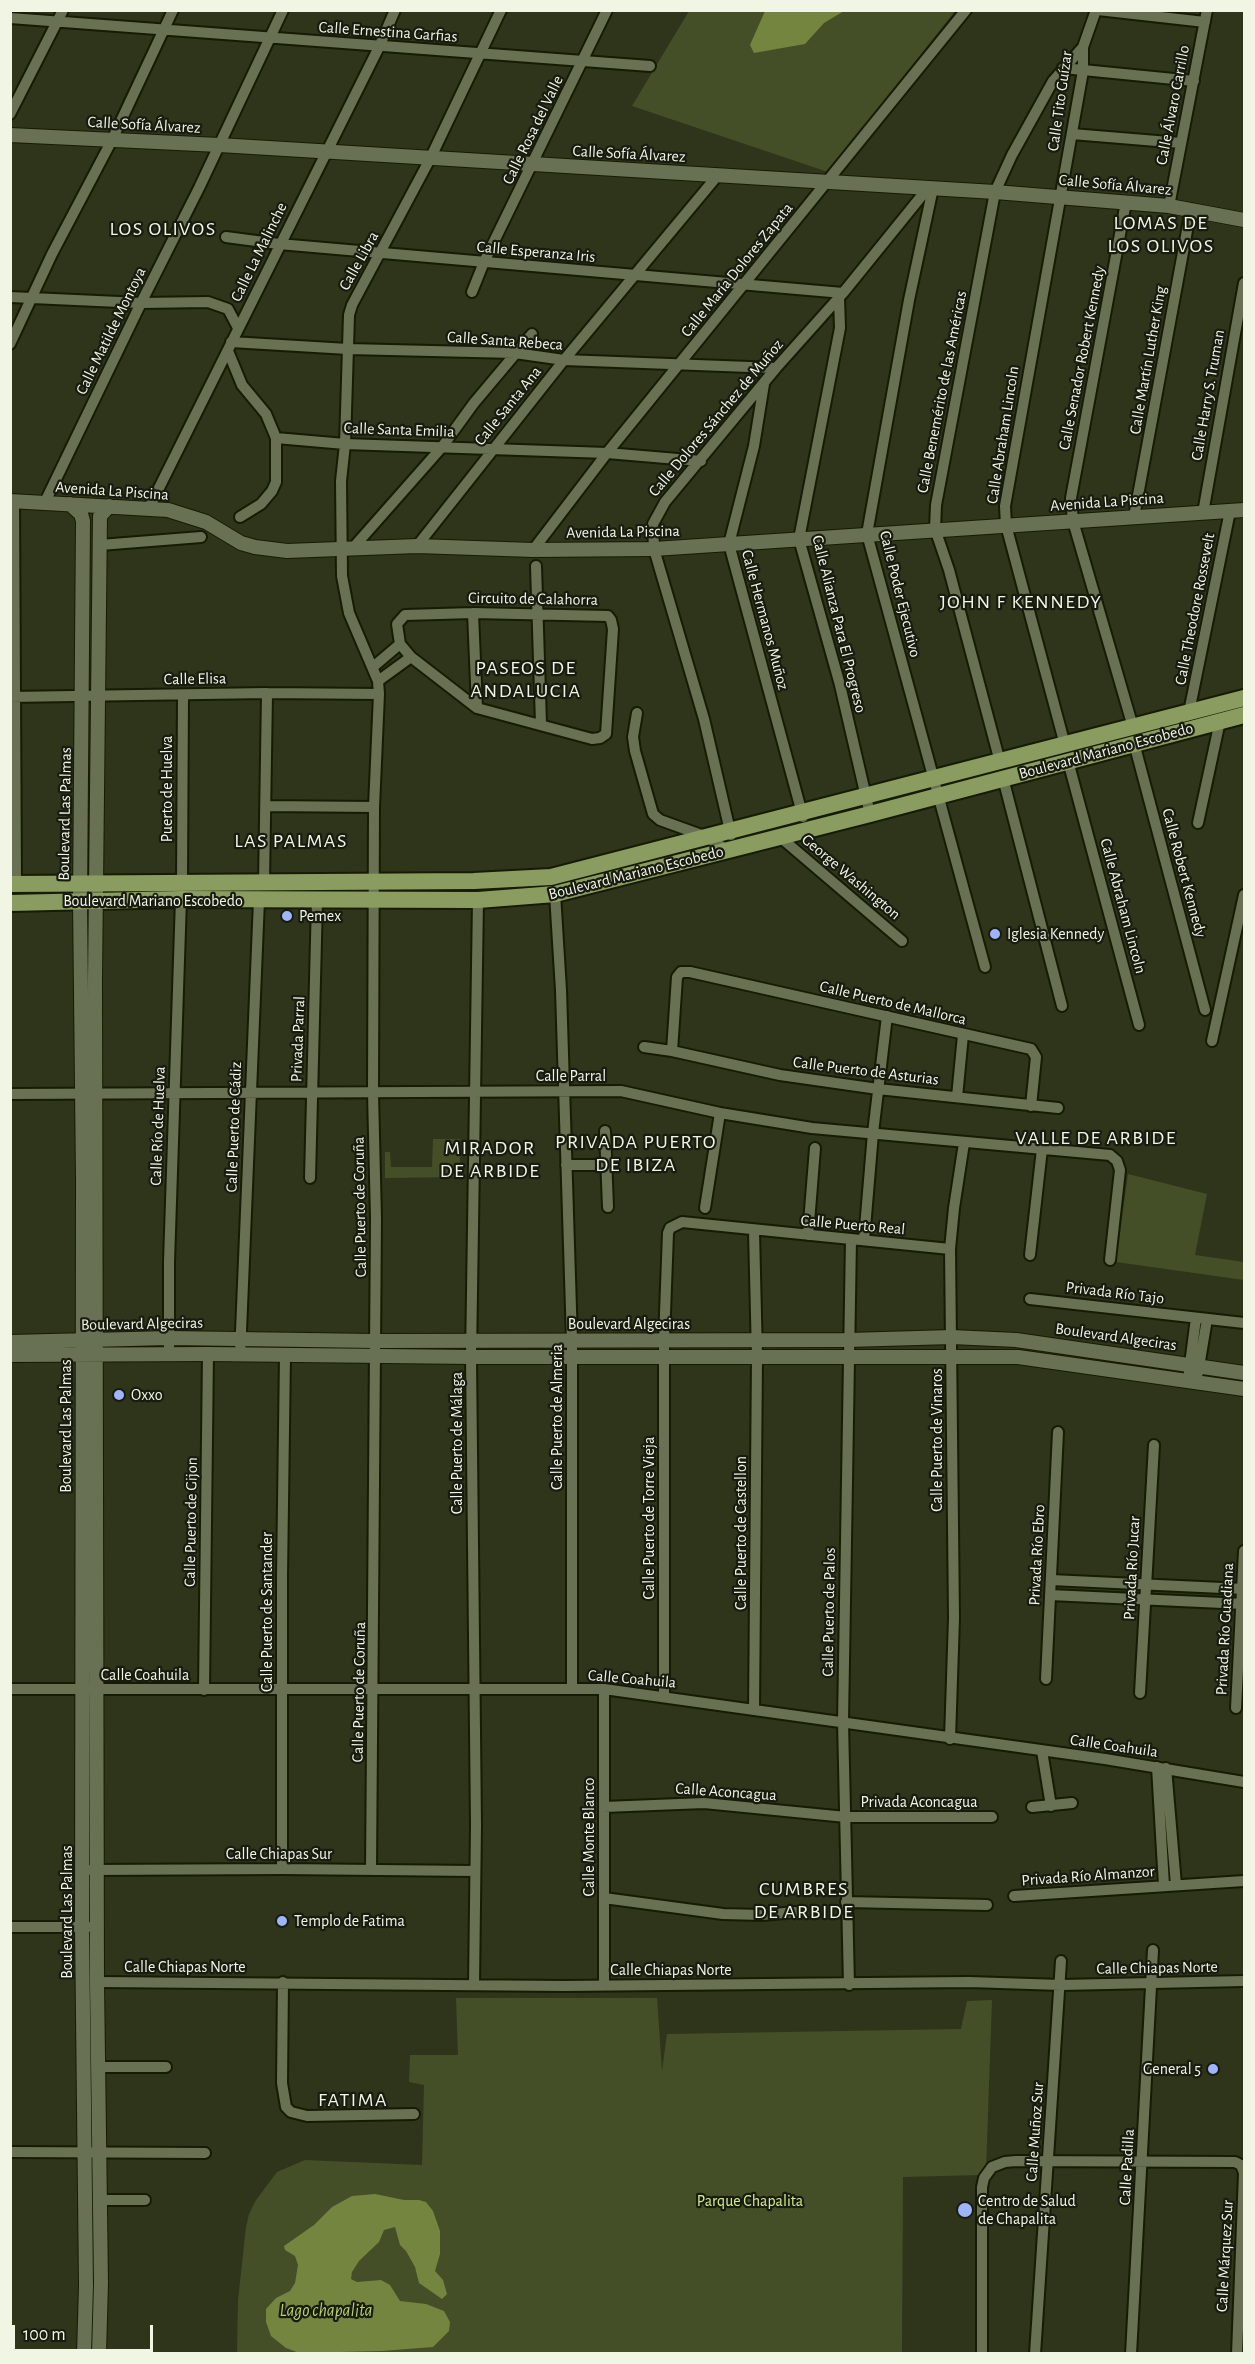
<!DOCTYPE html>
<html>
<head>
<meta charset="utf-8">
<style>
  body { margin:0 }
  #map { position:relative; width:1255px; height:2364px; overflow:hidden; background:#2e351a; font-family:"Alegreya Sans",sans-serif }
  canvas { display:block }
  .frame { position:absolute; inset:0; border:12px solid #f0f5e4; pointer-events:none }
  .scale { position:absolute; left:12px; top:2325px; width:141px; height:27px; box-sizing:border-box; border:3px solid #f0f5e4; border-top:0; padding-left:8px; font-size:18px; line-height:21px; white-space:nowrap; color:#f0f5e4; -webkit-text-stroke:4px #181b0f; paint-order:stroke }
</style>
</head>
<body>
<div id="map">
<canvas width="1255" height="2364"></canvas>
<div class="frame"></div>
<div class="scale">100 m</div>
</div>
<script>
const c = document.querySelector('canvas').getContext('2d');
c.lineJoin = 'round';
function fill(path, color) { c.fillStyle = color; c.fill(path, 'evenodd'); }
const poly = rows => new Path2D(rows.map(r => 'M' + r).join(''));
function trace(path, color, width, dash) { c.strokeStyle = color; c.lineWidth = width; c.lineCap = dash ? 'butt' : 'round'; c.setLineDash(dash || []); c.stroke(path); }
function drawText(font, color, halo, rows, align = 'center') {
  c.font = font + ' "Alegreya Sans",sans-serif'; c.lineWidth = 4.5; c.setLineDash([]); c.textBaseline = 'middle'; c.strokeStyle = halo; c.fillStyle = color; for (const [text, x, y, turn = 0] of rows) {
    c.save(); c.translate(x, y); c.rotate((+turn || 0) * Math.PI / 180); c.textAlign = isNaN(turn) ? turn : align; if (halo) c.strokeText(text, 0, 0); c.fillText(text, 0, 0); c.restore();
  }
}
fill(poly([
  [689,11,955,11,828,172,632,106],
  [433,1139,460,1139,460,1177,385,1178,385,1152,390,1152,391,1167,432,1167],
  [1128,1174,1207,1194,1195,1255,1244,1262,1244,1280,1116,1262],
  [456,1998,657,1998,662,2071,667,2034,961,2029,967,2001,992,2000,986,2170,981,2175,903,2177,902,2353,237,2354,238,2300,246,2227,249,2214,256,2200,277,2172,305,2160,422,2165,424,2085,409,2082,410,2055,458,2055]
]), '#444f27');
fill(poly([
  [765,11,765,10,844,11,824,23,805,44,754,53,750,45],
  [375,2194,404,2200,419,2200,426,2202,433,2211,440,2231,440,2254,435,2271,443,2280,447,2294,442,2299,419,2283,415,2267,406,2251,400,2245,395,2227,384,2230,379,2242,359,2261,352,2272,351,2279,357,2282,381,2280,390,2285,400,2301,426,2304,444,2311,450,2322,449,2331,433,2347,382,2351,299,2353,286,2348,271,2336,266,2322,266,2309,276,2298,290,2291,295,2283,298,2265,295,2256,285,2250,284,2246,314,2225,332,2207,352,2196]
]), '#73853f');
const minor = poly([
  [1098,10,1205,22],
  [10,18,650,66],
  [1063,68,1194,81],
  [10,114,63,10],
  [1072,134,1181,143],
  [933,188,909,300,867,534,985,967],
  [1126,202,1071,498,1073,521,1133,727],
  [1169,206,1207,10],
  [226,237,279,244,843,293],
  [472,292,484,262,607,10],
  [10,297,141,303,208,302,228,309,238,328],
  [839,298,840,328,799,539,840,685,870,814],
  [231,342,348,349,515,353,564,360,776,368],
  [10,344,52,254,112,140,173,10],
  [228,351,242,385,266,414,276,438,276,482,272,491,261,504,240,517],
  [764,384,754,446,729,544,803,817],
  [276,438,345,444,607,453,701,461],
  [14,501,16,883],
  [45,502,141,303,199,188,283,10],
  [149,508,379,47,395,10],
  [1203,513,1244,283],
  [1134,517,1191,209],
  [100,545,201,537],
  [417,546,564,360,718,175],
  [352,549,442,447,474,403,532,334],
  [533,550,607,453,966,10],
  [536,566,541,724],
  [473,613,608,616,611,620,613,629,606,734,600,738,592,739,477,708,411,657,400,644,397,624,405,615,473,613],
  [473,613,477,708],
  [373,667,400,644],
  [378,681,411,657],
  [10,697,267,693,379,694],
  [1189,712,1230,511],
  [637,713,633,737,635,751,653,814,660,820,707,837,727,850],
  [1134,743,1205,1010],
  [1065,745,1006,525,1005,506,1083,71,1083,47,1096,10],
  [1068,761,1139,1025],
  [1000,762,949,570,935,529,936,505,995,192,1012,155,1053,81,1083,47],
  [1003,778,1062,1006],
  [266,806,374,807],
  [1198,823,1220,721],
  [731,835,704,719,654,549,653,524,665,502,776,368,843,293,928,188],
  [780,837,902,941],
  [264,883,267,693],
  [182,884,183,695],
  [555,894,561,990,572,1341,572,1689],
  [1212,1041,1244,895],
  [644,1047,672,1051,780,1075,878,1089,1058,1108],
  [672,1051,677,977,681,972,690,972,1031,1049,1036,1057,1031,1106],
  [10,1094,621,1091,720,1113,812,1128,1110,1155,1117,1161,1120,1170,1110,1260],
  [957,1097,963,1035],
  [605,1131,608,1207],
  [566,1165,606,1165],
  [310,1178,317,900],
  [705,1208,720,1113],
  [754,1231,757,1357,754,1710],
  [808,1235,815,1148],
  [864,1240,873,1133,887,1016],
  [1030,1255,1042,1149],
  [1030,1299,1244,1323],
  [169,1354,169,1262,181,899],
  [240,1355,259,900],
  [1198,1373,1207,1319],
  [1188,1380,1196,1318],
  [1051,1580,1244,1589],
  [1050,1595,1244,1604],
  [1046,1679,1058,1432],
  [10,1689,604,1689,1105,1759,1244,1782],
  [604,1689,604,1985],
  [204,1690,208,1354],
  [1140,1693,1154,1445],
  [664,1696,664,1340,668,1233,670,1228,682,1222,950,1249],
  [1236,1708,1244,1551],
  [950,1739,954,1618,950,1249,954,1208,964,1143],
  [1042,1751,1051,1806],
  [1157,1767,1164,1885],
  [1166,1768,1176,1885],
  [604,1807,704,1803,846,1817,992,1817],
  [1032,1807,1072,1803],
  [282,1869,282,1577,285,1355],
  [91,1870,282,1869,475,1871],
  [371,1870,376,1219,373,1093,374,807,379,694,378,681,349,613,342,576,341,481,345,444,349,315,352,305,430,159,501,10],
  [1014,1896,1244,1881],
  [604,1898,723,1914,762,1915,795,1912],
  [846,1902,987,1905],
  [10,1927,88,1927],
  [97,1982,564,1986,969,1982,1061,1985,1244,1981],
  [283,1982,282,2083,286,2107,291,2112,307,2116,414,2114],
  [474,1985,476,1825,471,1357,478,900],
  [849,1985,843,1722,851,1239],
  [100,2067,166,2067],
  [10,2152,205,2153],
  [100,2200,145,2200],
  [982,2354,982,2187,984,2178,992,2167,1005,2162,1016,2161,1235,2162,1241,2165,1244,2173,1237,2354],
  [1035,2354,1061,1961],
  [1131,2354,1153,1950]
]);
const tertiary = poly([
  [10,135,219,145,995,192,1169,206,1244,220],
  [10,501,168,510,206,522,241,543,255,547,287,551,417,546,533,550,654,549,1244,510],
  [70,504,81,514,83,521,80,901,83,1181,82,1927,86,2286,84,2354],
  [10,1342,169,1338,375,1341,848,1340,952,1337,1016,1340,1244,1373],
  [10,1355,208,1354,471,1357,1018,1357,1244,1389],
  [99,2354,101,2283,97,1982,95,979,100,516,109,506]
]);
const primary = poly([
  [10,884,474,881,551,877,1244,698],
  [10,903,181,899,478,900,555,894,870,814,1244,715]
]);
trace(minor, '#161c03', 14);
trace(tertiary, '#161c03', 16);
trace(primary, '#161c03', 20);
trace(minor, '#687153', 10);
trace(tertiary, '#687153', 14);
trace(primary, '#8b9c60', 16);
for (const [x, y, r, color] of [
  [287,916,6,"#9eb4fd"],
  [995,934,6,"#9eb4fd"],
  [119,1395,6,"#9eb4fd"],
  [282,1921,6,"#9eb4fd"],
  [1213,2069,6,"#9eb4fd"],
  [965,2210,8,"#9eb4fd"]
]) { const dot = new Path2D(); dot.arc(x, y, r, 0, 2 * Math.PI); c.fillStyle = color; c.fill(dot); trace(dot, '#181b0f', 2); }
drawText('16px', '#f0f5e4', '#181b0f', [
  ["Calle Ernestina Garfias",388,32,4],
  ["Calle Tito Guízar",1060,101,-82],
  ["Calle Álvaro Carrillo",1173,105,-79],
  ["Calle Sofía Álvarez",144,125,3],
  ["Calle Rosa del Valle",533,130,-64],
  ["Calle Sofía Álvarez",629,154,3],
  ["Calle Sofía Álvarez",1115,185,5],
  ["Calle La Malinche",259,252,-64],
  ["Calle Esperanza Iris",536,252,5],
  ["Calle Libra",359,261,-61],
  ["Calle María Dolores Zapata",737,270,-51],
  ["Calle Matilde Montoya",111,331,-64],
  ["Calle Santa Rebeca",505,341,4],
  ["Calle Senador Robert Kennedy",1082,358,-79],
  ["Calle Martín Luther King",1148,360,-80],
  ["Calle Benemérito de las Américas",942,392,-79],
  ["Calle Harry S. Truman",1208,395,-80],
  ["Calle Santa Ana",508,406,-51],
  ["Calle Dolores Sánchez de Muñoz",716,418,-50],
  ["Calle Santa Emilia",399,430,2],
  ["Calle Abraham Lincoln",1003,435,-81],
  ["Avenida La Piscina",112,491,4],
  ["Avenida La Piscina",1107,502,-4],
  ["Avenida La Piscina",623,532,-1],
  ["Calle Poder Ejecutivo",900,594,76],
  ["Circuito de Calahorra",533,599,1],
  ["Calle Theodore Rossevelt",1195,609,-79],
  ["Calle Hermanos Muñoz",765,620,75],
  ["Calle Alianza Para El Progreso",839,624,76],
  ["Calle Elisa",195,679,-1],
  ["Boulevard Mariano Escobedo",1106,751,-15],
  ["Puerto de Huelva",167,789,-90],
  ["Boulevard Las Palmas",65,814,-89],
  ["Boulevard Mariano Escobedo",636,873,-14],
  ["Calle Robert Kennedy",1184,873,75],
  ["George Washington",851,877,40],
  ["Boulevard Mariano Escobedo",153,901],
  ["Calle Abraham Lincoln",1123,906,75],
  ["Calle Puerto de Mallorca",893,1003,13],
  ["Privada Parral",298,1039,-88],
  ["Calle Puerto de Asturias",866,1071,7],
  ["Calle Parral",571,1076],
  ["Calle Río de Huelva",158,1126,-88],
  ["Calle Puerto de Cádiz",234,1127,-88],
  ["Calle Puerto de Coruña",360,1207,-91],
  ["Calle Puerto Real",853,1225,5],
  ["Privada Río Tajo",1115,1293,7],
  ["Boulevard Algeciras",142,1324,-1],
  ["Boulevard Algeciras",629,1324],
  ["Boulevard Algeciras",1116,1337,8],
  ["Calle Puerto de Almeria",557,1417,-90],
  ["Boulevard Las Palmas",66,1426,-90],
  ["Calle Puerto de Vinaros",937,1440,-90],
  ["Calle Puerto de Málaga",457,1443,-90],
  ["Calle Puerto de Torre Vieja",649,1518,-90],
  ["Calle Puerto de Gijon",191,1522,-89],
  ["Calle Puerto de Castellon",741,1533,-90],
  ["Privada Río Ebro",1037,1555,-87],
  ["Privada Río Jucar",1132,1568,-87],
  ["Calle Puerto de Santander",267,1612,-90],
  ["Calle Puerto de Palos",829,1612,-89],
  ["Privada Río Guadiana",1225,1629,-87],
  ["Calle Coahuila",145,1675],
  ["Calle Coahuila",632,1679,5],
  ["Calle Puerto de Coruña",359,1692,-89],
  ["Calle Coahuila",1114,1746,8],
  ["Calle Aconcagua",726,1792,4],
  ["Privada Aconcagua",919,1802],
  ["Calle Monte Blanco",589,1837,-90],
  ["Calle Chiapas Sur",279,1854],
  ["Privada Río Almanzor",1088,1876,-4],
  ["Boulevard Las Palmas",67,1912,-90],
  ["Calle Chiapas Norte",185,1967],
  ["Calle Chiapas Norte",1157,1968,-1],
  ["Calle Chiapas Norte",671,1970],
  ["Calle Muñoz Sur",1035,2132,-86],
  ["Calle Padilla",1127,2167,-87],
  ["Calle Márquez Sur",1225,2256,-87]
]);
drawText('16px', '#f0f5e4', '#181b0f', [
  ["Pemex",299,916],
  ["Iglesia Kennedy",1007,934],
  ["Oxxo",131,1395],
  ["Templo de Fatima",294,1921],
  ["General 5",1201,2069,"right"],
  ["Centro de Salud",978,2201],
  ["de Chapalita",978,2219]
], 'left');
drawText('16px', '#d5ef8c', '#181b0f', [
  ["Parque Chapalita",750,2201]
]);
drawText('italic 18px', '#b7d16e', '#181b0f', [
  ["Lago chapalita",326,2311]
]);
c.letterSpacing = '1.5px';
drawText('20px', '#f0f5e4', '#181b0f', [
  ["LOMAS DE",1161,223],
  ["LOS OLIVOS",1161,246],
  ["LOS OLIVOS",163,229],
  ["JOHN F KENNEDY",1021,602],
  ["PASEOS DE",526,668],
  ["ANDALUCIA",526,691],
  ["LAS PALMAS",291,841],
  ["VALLE DE ARBIDE",1096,1138],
  ["PRIVADA PUERTO",636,1142],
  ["DE IBIZA",636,1165],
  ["MIRADOR",490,1148],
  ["DE ARBIDE",490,1171],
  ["CUMBRES",804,1889],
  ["DE ARBIDE",804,1912],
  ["FATIMA",353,2100]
]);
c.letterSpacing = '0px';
</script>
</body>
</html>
